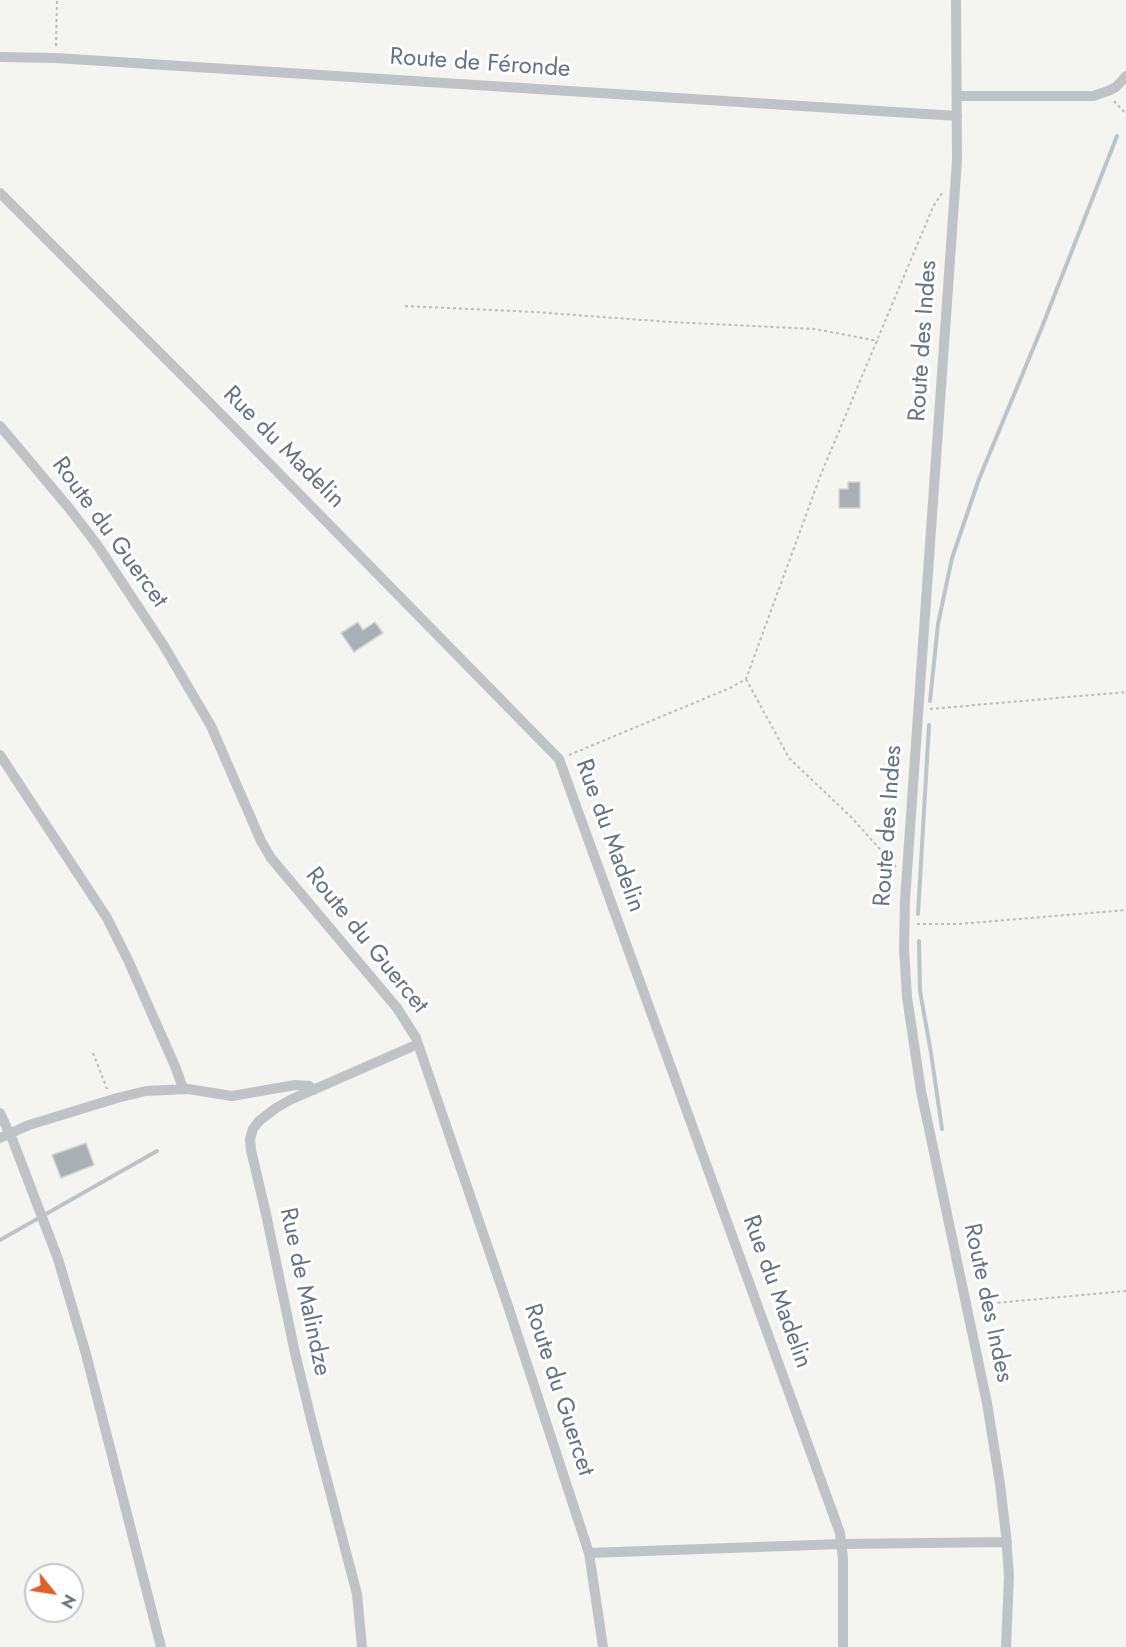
<!DOCTYPE html>
<html>
<head>
<meta charset="utf-8">
<style>
  body { margin:0 }
  #map { position:relative; width:1126px; height:1647px; overflow:hidden; background:#f4f4f0; font-family:Jost,sans-serif }
  canvas { display:block }
  .north { position:absolute; left:24px; top:1563px; width:60px; height:60px; box-sizing:border-box; background:#fff; border:2px solid #c1c7cd; border-radius:50%; rotate:120deg; font-size:16px; font-weight:700; line-height:24px; text-align:center; color:#647281 }
  .north::after { content:''; display:block; margin:auto; width:21px; height:27px; background:#de6027; clip-path:polygon(50% 0,100% 100%,50% 72%,0 100%) }
</style>
</head>
<body>
<div id="map">
<canvas width="1126" height="1647"></canvas>
<div class="north">N</div>
</div>
<script>
const c = document.querySelector('canvas').getContext('2d');
c.lineJoin = 'round';
const poly = rows => new Path2D(rows.map(r => 'M' + r).join(''));
function trace(path, color, width, dash) { c.strokeStyle = color; c.lineWidth = width; c.lineCap = dash ? 'butt' : 'round'; c.setLineDash(dash || []); c.stroke(path); }
function fill(path, color) { c.fillStyle = color; c.fill(path, 'evenodd'); }
function drawText(font, color, halo, rows, align = 'center') {
  c.font = font + ' Jost,sans-serif'; c.lineWidth = 6; c.setLineDash([]); c.textBaseline = 'middle'; c.strokeStyle = halo; c.fillStyle = color; for (const [text, x, y, turn = 0] of rows) {
    c.save(); c.translate(x, y); c.rotate((+turn || 0) * Math.PI / 180); c.textAlign = isNaN(turn) ? turn : align; if (halo) c.strokeText(text, 0, 0); c.fillText(text, 0, 0); c.restore();
  }
}
trace(poly([
  [930,701,938,624,952,558,979,479,1040,332,1117,136],
  [918,914,929,725],
  [919,941,920,991,931,1053,942,1129],
  [0,1240,157,1151]
]), '#bac4c9', 4);
const building = poly([
  [848,482,860,482,860,508,839,508,839,489,848,489,848,482],
  [358,622,363,630,375,622,383,633,354,652,341,633,358,622],
  [86,1143,94,1165,61,1178,52,1155,86,1143]
]);
fill(building, '#a8afb5');
trace(building, '#d5d5d3', 1.5);
trace(poly([
  [56,46,57,0],
  [1114,101,1126,114],
  [405,306,535,312,670,322,815,329,878,341],
  [746,679,789,758,852,818,896,867],
  [930,709,1126,692],
  [569,755,730,688,746,679,821,474,933,207,942,193],
  [917,924,958,924,1126,910],
  [93,1053,107,1089],
  [980,1306,995,1303,1126,1291]
]), '#b9bbbd', 2, [3, 3]);
trace(poly([
  [956,0,957,160,905,900,904,949,907,997,921,1091,987,1403,1000,1484,1006,1535,1009,1576,1006,1647],
  [0,57,56,58,957,116],
  [958,96,1093,96,1108,91,1116,87,1126,76],
  [0,193,209,402,559,759,840,1533,843,1559,843,1647],
  [0,426,69,508,98,546,164,646,211,726,261,841,271,858,397,1008,416,1038,507,1303,589,1553,603,1647],
  [0,755,107,918,128,960,175,1066,183,1088],
  [0,1113,13,1141,58,1259,86,1354,161,1647],
  [0,1138,29,1125,117,1098,146,1091,188,1089,232,1096,295,1085,309,1086,314,1090],
  [589,1553,842,1544,1007,1542],
  [362,1647,357,1594,312,1423,295,1353,266,1214,251,1150,250,1139,253,1129,259,1121,276,1108,290,1100,418,1044]
]), '#bfc3c6', 10);
drawText('24px', '#647281', '#fff', [
  ["Route de Féronde",480,64,4],
  ["Route des Indes",924,341,-86],
  ["Rue du Madelin",283,448,45],
  ["Route du Guercet",109,533,54],
  ["Route des Indes",889,826,-86],
  ["Rue du Madelin",609,836,70],
  ["Route du Guercet",366,941,51],
  ["Rue de Malindze",304,1292,78],
  ["Rue du Madelin",776,1292,70],
  ["Route des Indes",987,1303,78],
  ["Route du Guercet",558,1390,72]
]);
</script>
</body>
</html>
